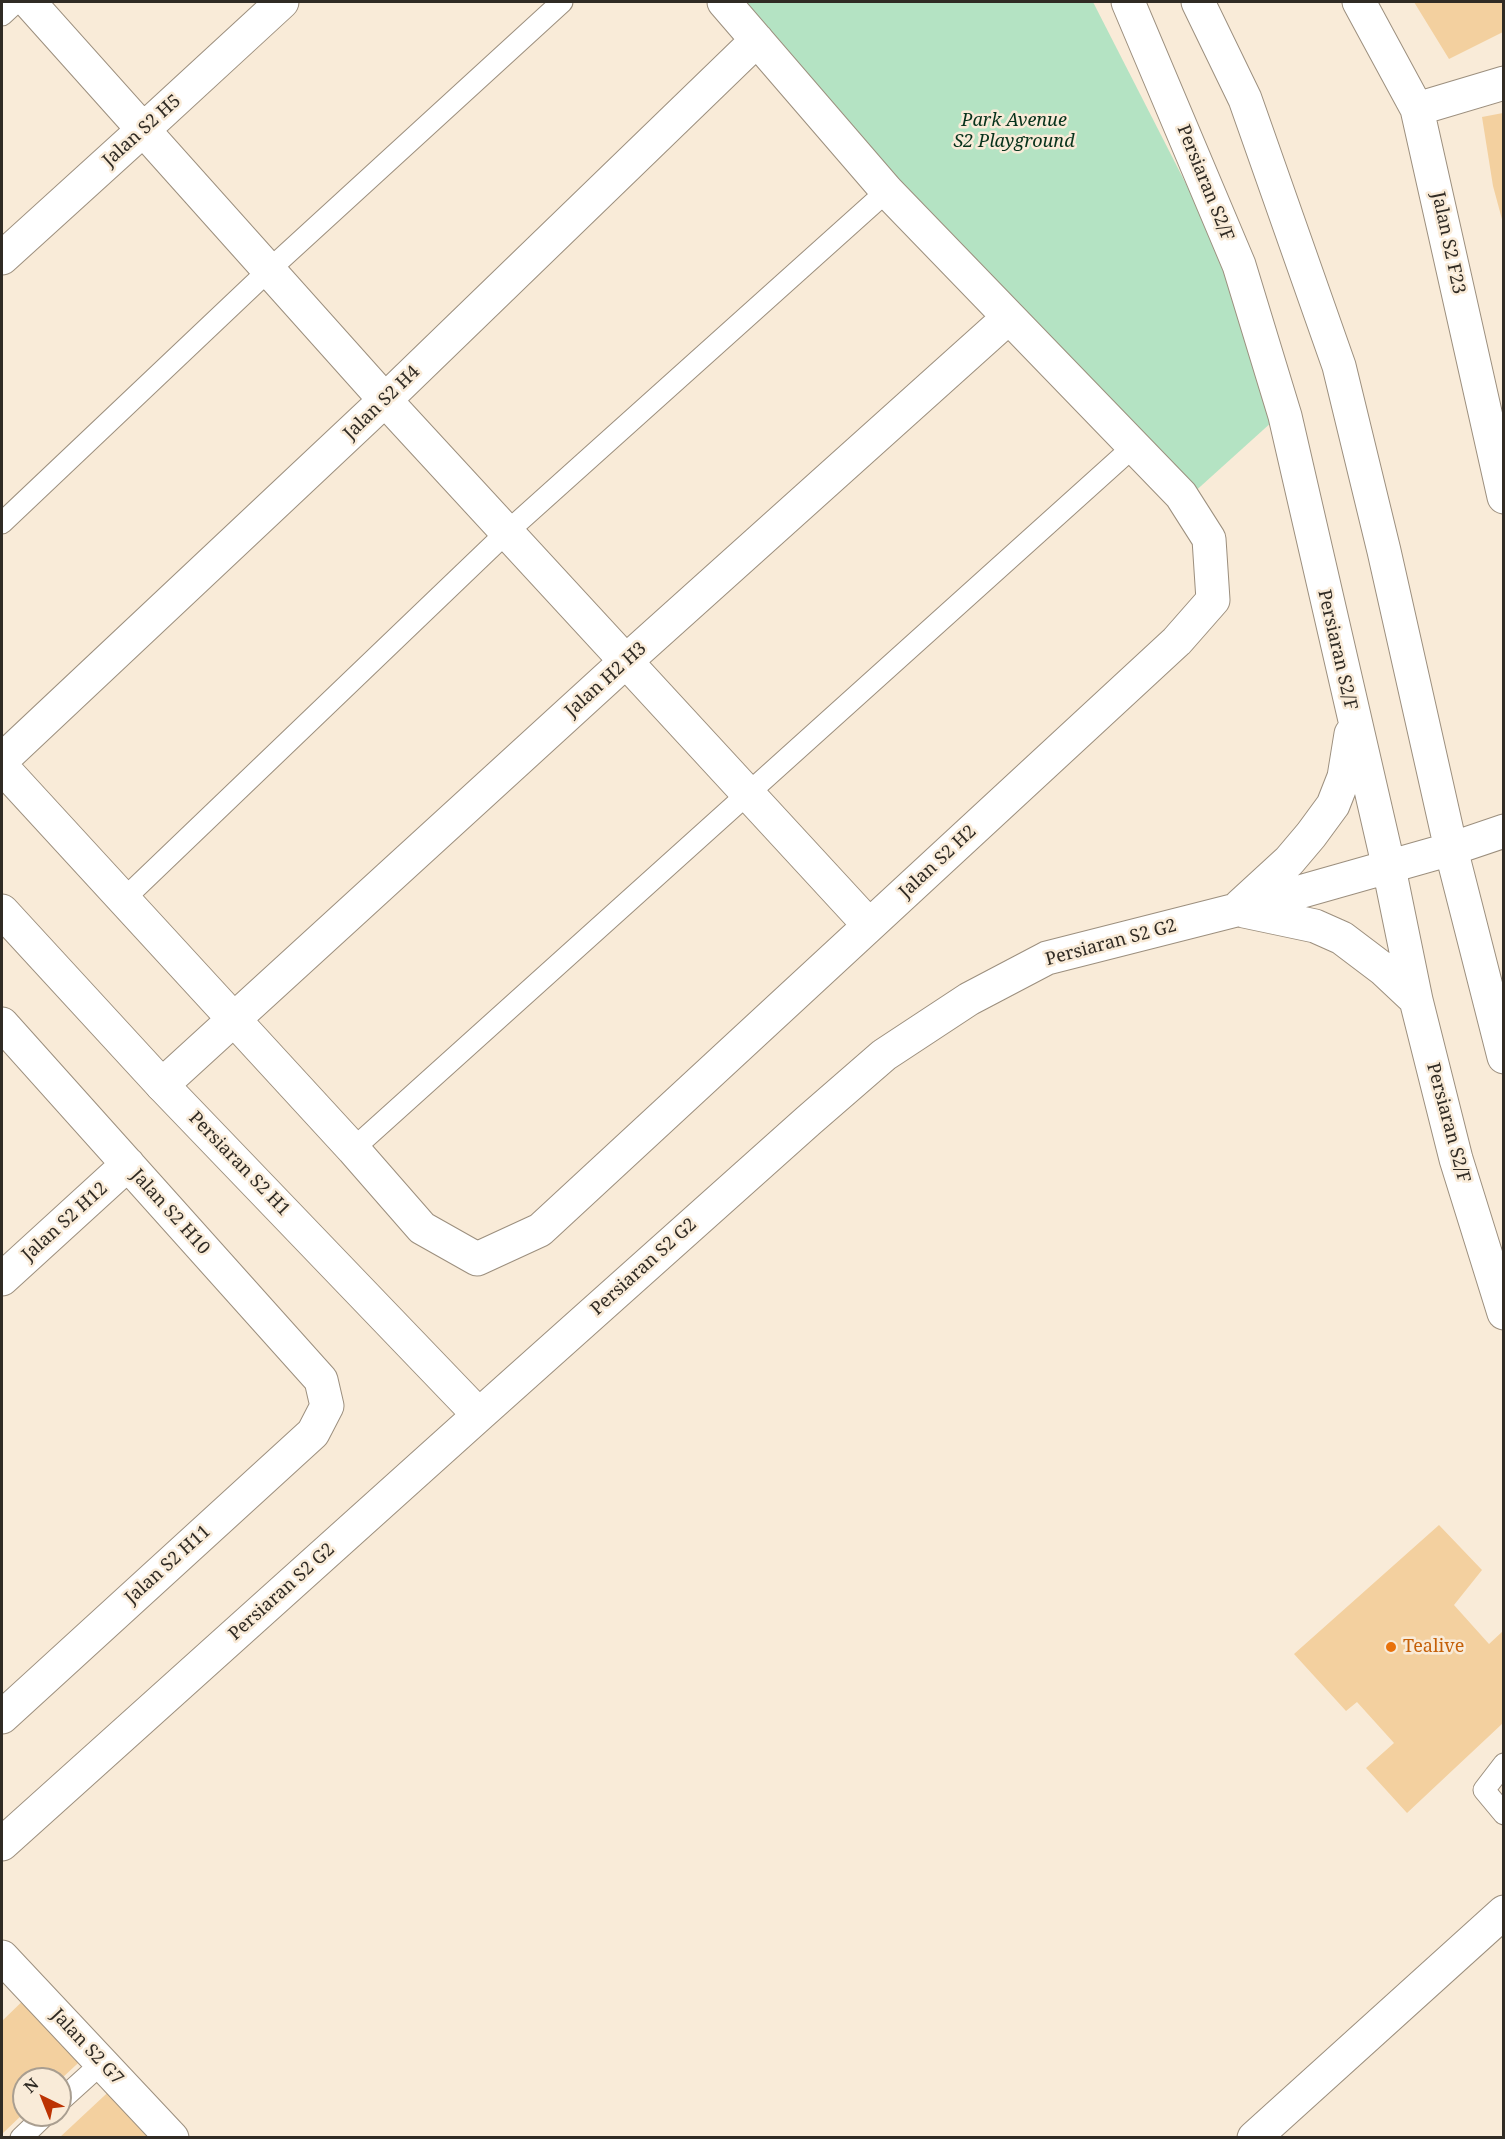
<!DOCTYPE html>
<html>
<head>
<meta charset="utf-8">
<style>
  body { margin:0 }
  #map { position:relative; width:1505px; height:2139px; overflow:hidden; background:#f9ebd8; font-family:"Noto Serif",serif }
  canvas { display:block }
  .frame { position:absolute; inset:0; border:3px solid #302b24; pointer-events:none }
  .north { position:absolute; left:12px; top:2067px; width:60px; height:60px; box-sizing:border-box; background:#f9ebd8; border:2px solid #a99e90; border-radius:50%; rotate:317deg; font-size:16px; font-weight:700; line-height:24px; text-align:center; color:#302b24 }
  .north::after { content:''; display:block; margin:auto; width:21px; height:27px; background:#bc3303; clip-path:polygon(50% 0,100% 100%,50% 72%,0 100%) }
</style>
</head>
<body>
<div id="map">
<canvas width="1505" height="2139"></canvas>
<div class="frame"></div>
<div class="north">N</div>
</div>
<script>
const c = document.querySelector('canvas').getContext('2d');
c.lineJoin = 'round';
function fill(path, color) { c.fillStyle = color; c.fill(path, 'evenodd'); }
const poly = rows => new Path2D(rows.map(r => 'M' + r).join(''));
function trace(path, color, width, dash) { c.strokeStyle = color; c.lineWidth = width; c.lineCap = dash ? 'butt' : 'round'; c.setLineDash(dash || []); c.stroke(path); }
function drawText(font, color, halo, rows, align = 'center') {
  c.font = font + ' "Noto Serif",serif'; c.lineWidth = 5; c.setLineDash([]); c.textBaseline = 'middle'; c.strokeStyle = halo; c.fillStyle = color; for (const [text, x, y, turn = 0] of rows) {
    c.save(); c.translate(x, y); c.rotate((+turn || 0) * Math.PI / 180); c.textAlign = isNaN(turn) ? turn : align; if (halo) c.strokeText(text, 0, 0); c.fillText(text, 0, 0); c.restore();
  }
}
fill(poly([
  [730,2,1093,2,1231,272,1273,421,1191,495]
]), '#b4e3c3');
fill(poly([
  [1414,2,1503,2,1503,32,1449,59],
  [1503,113,1503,223,1493,186,1482,117],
  [1439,1525,1482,1570,1454,1605,1489,1644,1503,1631,1503,1723,1407,1813,1366,1768,1394,1743,1357,1702,1346,1711,1294,1654],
  [34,1990,91,2051,61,2079,24,2079,24,2113,2,2134,2,2021],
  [119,2082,170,2138,59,2138]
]), '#f3d09f');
const lane = poly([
  [2,15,16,2],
  [2,523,269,270,562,2],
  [124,899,507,532,887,191],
  [353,1149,1133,447],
  [1504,1764,1484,1790,1504,1814],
  [60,2101,102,2063],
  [21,2138,45,2115]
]);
const street = poly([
  [29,2,385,400,869,925],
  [1359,2,1417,109,1504,497],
  [1417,109,1504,83],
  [2,258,143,130,282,2],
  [2,760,385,400,757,40],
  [2,767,353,1149,422,1228,477,1259,540,1230,1177,641,1213,600,1209,539,1181,495,887,191,724,2],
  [1451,849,1504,831],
  [2,1024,321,1380,327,1406,313,1433,2,1717],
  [162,1085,625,662,1008,318],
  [2,1279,128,1164],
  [2,1957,172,2138],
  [1254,2138,1504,1912]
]);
const secondary = poly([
  [1128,2,1239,265,1285,416,1389,868,1416,1000,1456,1159,1504,1313],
  [1198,2,1245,99,1339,366,1384,551,1451,849,1504,1057],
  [1240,906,1289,861,1311,835,1333,805,1344,777,1351,734],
  [2,911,162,1085,479,1415],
  [1244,911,1315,926,1342,938,1383,969,1416,1000],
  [2,1844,479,1415,808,1121,884,1055,969,999,1047,958,1236,910,1451,849]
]);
trace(lane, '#9c8f7e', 23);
trace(street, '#9c8f7e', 35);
trace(secondary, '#9c8f7e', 35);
trace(lane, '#fff', 21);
trace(street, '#fff', 33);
trace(secondary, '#fff', 33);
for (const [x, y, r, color] of [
  [1391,1647,6,"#e8710a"]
]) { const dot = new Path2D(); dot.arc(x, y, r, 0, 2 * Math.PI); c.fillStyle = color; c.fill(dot); trace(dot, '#f9ebd8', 2); }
drawText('italic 18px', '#06321b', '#f9ebd8', [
  ["Park Avenue",1014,121],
  ["S2 Playground",1014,142]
]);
drawText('18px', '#302b24', '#f9ebd8', [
  ["Jalan S2 H5",142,131,-42],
  ["Persiaran S2/F",1205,183,68],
  ["Jalan S2 F23",1448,243,78],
  ["Jalan S2 H4",382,403,-44],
  ["Persiaran S2/F",1337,650,77],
  ["Jalan H2 H3",606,680,-42],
  ["Jalan S2 H2",938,862,-43],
  ["Persiaran S2 G2",1111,943,-15],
  ["Persiaran S2/F",1448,1123,75],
  ["Persiaran S2 H1",239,1164,46],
  ["Jalan S2 H10",170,1212,48],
  ["Jalan S2 H12",65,1222,-42],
  ["Persiaran S2 G2",644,1267,-42],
  ["Jalan S2 H11",168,1565,-42],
  ["Persiaran S2 G2",282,1592,-42],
  ["Jalan S2 G7",87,2047,47]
]);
drawText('18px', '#c56008', '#f9ebd8', [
  ["Tealive",1403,1647]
], 'left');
</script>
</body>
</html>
